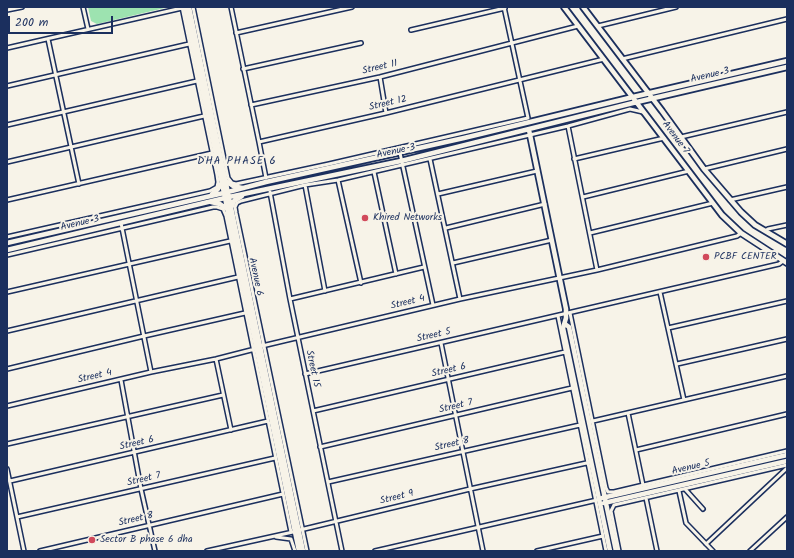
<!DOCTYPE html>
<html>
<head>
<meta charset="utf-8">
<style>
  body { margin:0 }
  #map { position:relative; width:794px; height:558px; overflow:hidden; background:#f7f3e8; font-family:Kalam,sans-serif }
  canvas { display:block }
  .frame { position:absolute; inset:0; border:8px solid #1b2f5e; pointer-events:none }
  .scale { position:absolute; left:8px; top:16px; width:105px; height:18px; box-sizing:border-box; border:2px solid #1b2f5e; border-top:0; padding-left:5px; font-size:12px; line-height:14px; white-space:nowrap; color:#1b2f5e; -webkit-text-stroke:3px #f7f3e8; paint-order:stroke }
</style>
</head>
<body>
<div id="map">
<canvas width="794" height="558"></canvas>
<div class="frame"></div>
<div class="scale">200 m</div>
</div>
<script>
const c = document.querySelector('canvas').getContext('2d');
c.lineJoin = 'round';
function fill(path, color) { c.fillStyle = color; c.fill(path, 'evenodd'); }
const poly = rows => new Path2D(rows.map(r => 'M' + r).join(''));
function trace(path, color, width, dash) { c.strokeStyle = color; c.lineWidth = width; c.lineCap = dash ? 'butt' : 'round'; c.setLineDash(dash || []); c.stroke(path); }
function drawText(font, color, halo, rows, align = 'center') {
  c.font = font + ' Kalam,sans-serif'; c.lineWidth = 4; c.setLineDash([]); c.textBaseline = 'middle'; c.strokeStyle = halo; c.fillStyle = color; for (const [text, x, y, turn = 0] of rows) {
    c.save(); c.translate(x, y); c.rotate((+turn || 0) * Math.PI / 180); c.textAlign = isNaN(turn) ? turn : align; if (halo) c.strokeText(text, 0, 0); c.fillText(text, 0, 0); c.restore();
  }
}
fill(poly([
  [88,7,169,7,97,24,91,21]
]), '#9de3b0');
const street = poly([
  [83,7,88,29],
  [193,7,228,178,232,183,236,184,329,164,528,118,504,7],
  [231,7,259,142,266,178],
  [7,10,22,7],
  [598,26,676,7],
  [411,30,505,8],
  [236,33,352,7],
  [48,39,79,184],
  [7,48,182,8],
  [622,59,787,19],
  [243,69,361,43],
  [380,77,386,113],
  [7,86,189,44],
  [251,105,380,77,578,26],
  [7,125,197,81],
  [568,126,597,270],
  [681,137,787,112],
  [259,142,386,113,604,59],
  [400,153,433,305],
  [430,159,460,299],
  [574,159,664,138],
  [7,162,204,116],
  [704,169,787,149],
  [374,172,396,274],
  [338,180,361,283],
  [305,185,325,291],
  [270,192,290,299,342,551],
  [438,194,537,171],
  [583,197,689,171],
  [7,200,212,153],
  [730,200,787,187],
  [121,223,151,372],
  [446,228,545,204],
  [765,231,768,229,787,225],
  [590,233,713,203],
  [7,237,210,191,217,187,218,182,217,175,182,7],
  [7,255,213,207,217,207,223,209,226,216,291,532],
  [453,263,552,240],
  [7,292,230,241],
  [660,292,684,400],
  [290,299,424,267],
  [570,313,606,488,608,492,614,492,787,451],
  [558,316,606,551],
  [668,328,787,301],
  [7,331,238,277],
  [441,343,483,551],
  [262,346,460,299,597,270,737,236,741,233],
  [216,359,231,430],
  [677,364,787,339],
  [7,369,144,336,245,313],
  [305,374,779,264,783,261],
  [121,380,141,489,155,551],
  [7,406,151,372,216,359,255,349],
  [313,411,565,352],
  [628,413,643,485],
  [593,421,787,376],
  [7,444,223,395],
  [320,447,572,388],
  [636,450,787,414],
  [7,469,24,551],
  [10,481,268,421],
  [328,482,580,425],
  [685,489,703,509],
  [679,491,686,523,713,551],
  [646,498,657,551],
  [17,517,275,458],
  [300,530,470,489,591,462],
  [276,537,291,539,295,551],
  [706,544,787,468],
  [40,551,283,494],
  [207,551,293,532],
  [307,551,236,213,235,207,237,203,241,201,305,185,338,180,568,126,630,109,643,112],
  [375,551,597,500],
  [537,551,603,536],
  [619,551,611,511,614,505,787,465],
  [750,551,787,517]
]);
const secondary = poly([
  [185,7,299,551],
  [189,7,303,551],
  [564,7,722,215,741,233,787,263],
  [583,7,662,111,704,169,741,212,755,225,787,244],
  [529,130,566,309,566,318,563,328,610,551],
  [226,181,233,186,242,188],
  [212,194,218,189,222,182],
  [211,202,220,204,227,209],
  [231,208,234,201,242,196],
  [7,243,228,192,266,182,464,138,633,97,787,61],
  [7,250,229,197,401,161,637,102,787,67],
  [565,324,569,327,616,551],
  [602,498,787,455],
  [604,503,787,461]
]);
trace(street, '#1b2f5e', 6);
trace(secondary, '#1b2f5e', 8);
trace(street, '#f7f3e8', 3);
trace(secondary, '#f7f3e8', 4.5);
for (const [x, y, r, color] of [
  [365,218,4,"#d1495b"],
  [706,257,4,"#d1495b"],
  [92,540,4,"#d1495b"]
]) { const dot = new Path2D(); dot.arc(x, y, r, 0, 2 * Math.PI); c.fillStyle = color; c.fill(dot); trace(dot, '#f7f3e8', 1.5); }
drawText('10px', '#1b2f5e', '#f7f3e8', [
  ["Street 11",380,68,-13],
  ["Avenue 3",710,76,-13],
  ["Street 12",388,104,-13],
  ["Avenue 7",675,138,53],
  ["Avenue 3",396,152,-12],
  ["Avenue 3",80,224,-13],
  ["Avenue 6",255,277,78],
  ["Street 4",408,303,-14],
  ["Street 5",434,336,-13],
  ["Street 15",312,369,78],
  ["Street 6",449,371,-13],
  ["Street 4",95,377,-13],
  ["Street 7",456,407,-13],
  ["Street 6",137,444,-13],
  ["Street 8",452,445,-13],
  ["Avenue 5",691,468,-13],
  ["Street 7",144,480,-13],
  ["Street 9",397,498,-14],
  ["Street 8",136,520,-13]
]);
drawText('10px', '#1b2f5e', '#f7f3e8', [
  ["Khired Networks",373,218],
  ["PCBF CENTER",714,257],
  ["Sector B phase 6 dha",100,540]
], 'left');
c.letterSpacing = '1px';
drawText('11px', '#1b2f5e', '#f7f3e8', [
  ["DHA PHASE 6",237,162]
]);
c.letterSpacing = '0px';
</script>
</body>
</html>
